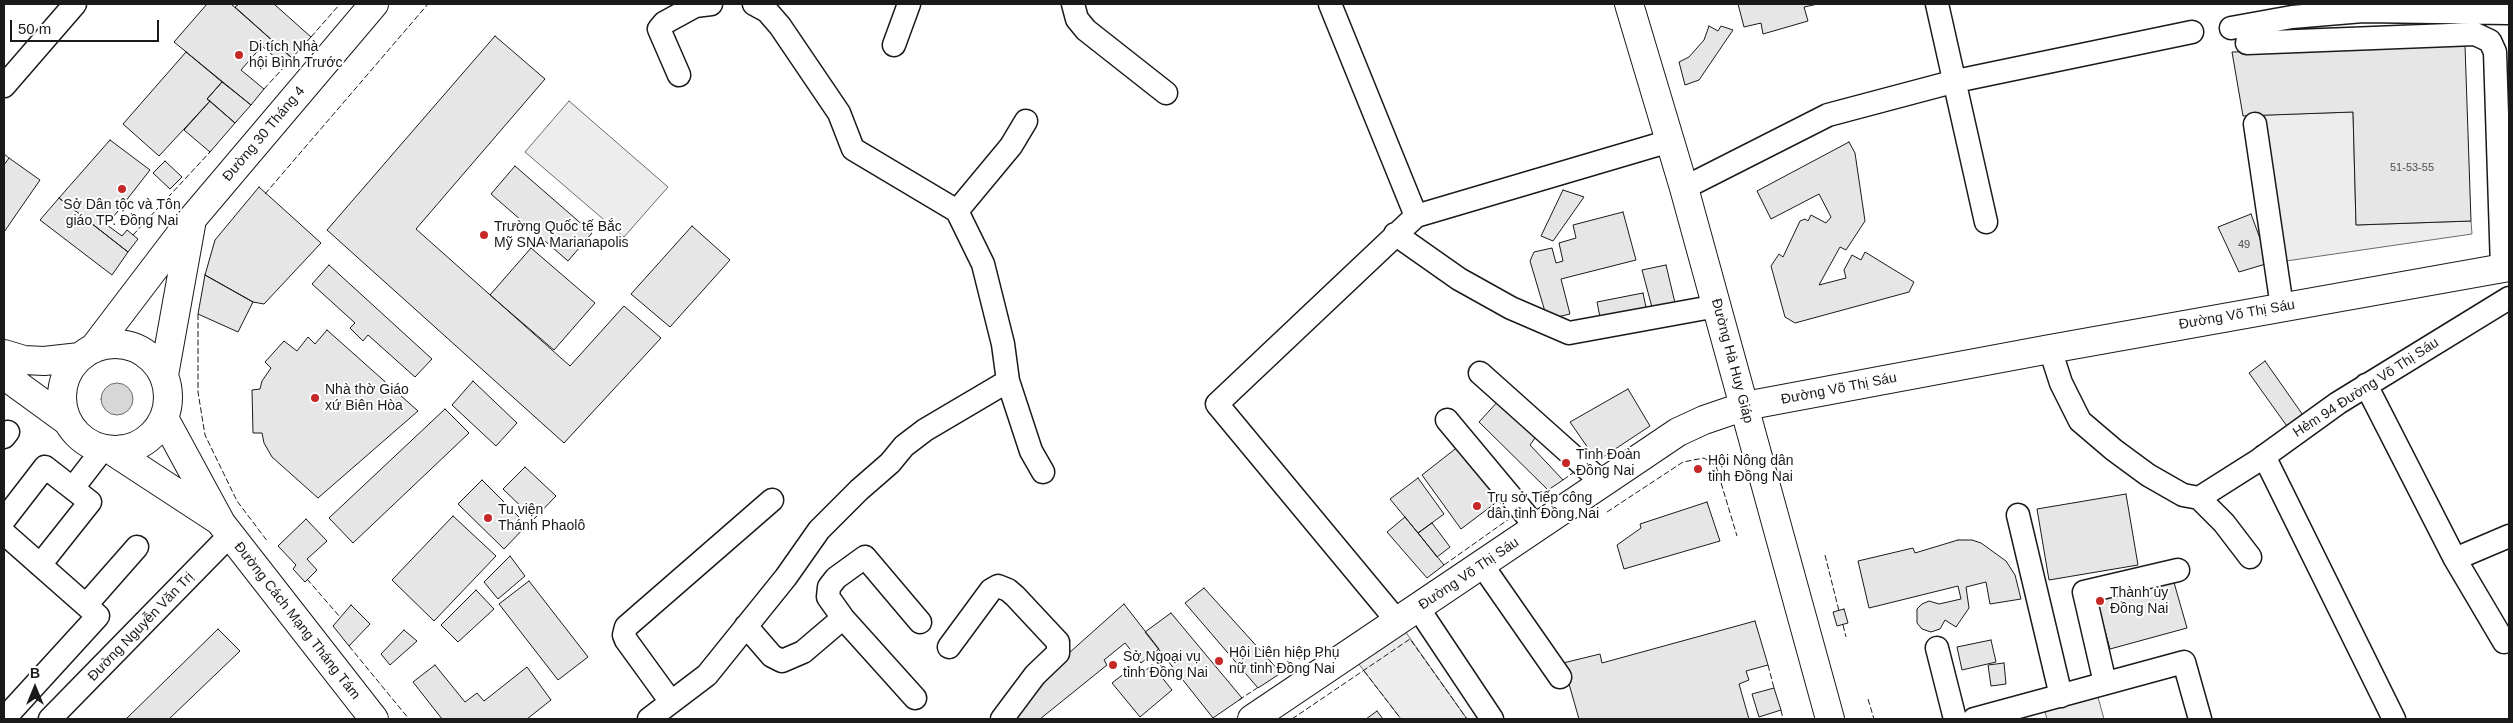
<!DOCTYPE html>
<html>
<head>
<meta charset="utf-8">
<style>
  body { margin:0 }
  #map { position:relative; width:2513px; height:723px; overflow:hidden; background:#fff; font-family:Arial,sans-serif }
  canvas { display:block }
  .frame { position:absolute; inset:0; border:5px solid #1a1a1a; pointer-events:none }
  .north { position:absolute; left:10px; top:663px; width:50px; height:50px; -webkit-text-stroke:4px #fff; paint-order:stroke; rotate:0deg; font-size:14px; font-weight:700; line-height:20px; text-align:center; color:#1a1a1a }
  .north::after { content:''; display:block; margin:auto; width:18px; height:22px; background:#1a1a1a; clip-path:polygon(50% 0,100% 100%,50% 72%,0 100%) }
  .scale { position:absolute; left:10px; top:20px; width:149px; height:22px; box-sizing:border-box; border:2px solid #1a1a1a; border-top:0; padding-left:6px; font-size:15px; line-height:18px; white-space:nowrap; color:#1a1a1a; -webkit-text-stroke:4px #fff; paint-order:stroke }
</style>
</head>
<body>
<div id="map">
<canvas width="2513" height="723"></canvas>
<div class="frame"></div>
<div class="north">B</div>
<div class="scale">50 m</div>
</div>
<script>
const c = document.querySelector('canvas').getContext('2d');
c.lineJoin = 'round';
function fill(path, color) { c.fillStyle = color; c.fill(path, 'evenodd'); }
const poly = rows => new Path2D(rows.map(r => 'M' + r).join(''));
function trace(path, color, width, dash) { c.strokeStyle = color; c.lineWidth = width; c.lineCap = dash ? 'butt' : 'round'; c.setLineDash(dash || []); c.stroke(path); }
function drawText(font, color, halo, rows, align = 'center') {
  c.font = font + ' Arial,sans-serif'; c.lineWidth = 4; c.setLineDash([]); c.textBaseline = 'middle'; c.strokeStyle = halo; c.fillStyle = color; for (const [text, x, y, turn = 0] of rows) {
    c.save(); c.translate(x, y); c.rotate((+turn || 0) * Math.PI / 180); c.textAlign = isNaN(turn) ? turn : align; if (halo) c.strokeText(text, 0, 0); c.fillText(text, 0, 0); c.restore();
  }
}
const built = poly([
  [569,101,668,187,624,237,525,152,569,101],
  [2353,112,2356,225,2471,221,2472,234,2286,261,2264,115,2353,112],
  [1405,631,1467,719,1401,719,1358,663,1405,631],
  [2096,690,2104,719,2047,719,2043,705,2096,690]
]);
fill(built, '#ededed');
trace(built, '#6a6a6a', 1);
const water = poly([
  '101 399a16 16 0 1 1 32 0a16 16 0 1 1-32 0Z'
]);
fill(water, '#d7d7d7');
trace(water, '#6a6a6a', 1);
const building = poly([
  [207,4,231,4,292,58,285,66,262,46,241,70,264,89,251,105,174,42,207,4],
  [239,4,274,4,311,37,292,58,235,7,239,4],
  [1738,4,1818,4,1804,7,1808,21,1763,34,1761,23,1744,27,1738,4],
  [1709,26,1718,31,1721,26,1733,30,1699,80,1685,85,1679,62,1689,57,1704,40,1709,26],
  [495,36,545,79,416,229,570,366,624,306,661,338,564,443,327,230,495,36],
  [2465,45,2471,221,2356,225,2353,112,2243,116,2232,52,2465,45],
  [186,52,222,82,207,99,210,101,159,156,123,124,186,52],
  [222,82,251,105,235,123,207,99,222,82],
  [210,101,235,123,210,152,184,130,210,101],
  [110,140,150,170,107,225,122,236,127,230,138,239,128,252,59,198,110,140],
  [1849,142,1855,153,1865,221,1846,250,1840,247,1819,285,1846,278,1844,270,1852,255,1861,260,1865,252,1914,282,1909,292,1795,323,1785,317,1771,266,1779,254,1783,257,1800,221,1805,219,1808,221,1811,215,1826,223,1831,217,1819,194,1771,219,1757,191,1849,142],
  [9,158,40,180,4,232,4,165,9,158],
  [165,161,182,177,170,189,153,173,165,161],
  [515,166,592,233,568,261,491,194,515,166],
  [259,187,321,243,264,304,253,302,205,275,215,240,259,187],
  [1563,190,1584,197,1553,241,1541,236,1563,190],
  [59,198,128,252,112,275,40,220,59,198],
  [1623,212,1636,260,1561,279,1570,314,1553,318,1546,315,1530,261,1534,252,1552,248,1556,263,1563,261,1559,243,1576,238,1573,225,1623,212],
  [2251,214,2269,263,2239,272,2218,227,2251,214],
  [692,226,730,260,670,327,631,294,692,226],
  [531,248,595,303,554,350,490,295,531,248],
  [329,265,432,359,415,377,368,335,363,341,350,328,355,323,312,284,329,265],
  [1666,265,1676,307,1653,311,1642,270,1666,265],
  [205,275,253,302,238,332,198,314,205,275],
  [1643,293,1647,312,1601,322,1597,302,1643,293],
  [327,330,418,411,318,498,272,457,264,443,262,433,253,433,252,390,260,389,262,381,271,368,265,362,284,341,297,351,308,337,315,344,327,330],
  [2265,361,2305,418,2289,429,2249,373,2265,361],
  [473,381,517,423,496,446,452,405,473,381],
  [1628,389,1650,426,1597,461,1570,422,1628,389],
  [1501,398,1540,431,1530,445,1563,480,1548,490,1479,422,1501,398],
  [445,409,469,433,353,543,329,518,445,409],
  [1459,446,1502,498,1461,529,1422,475,1459,446],
  [525,467,556,496,534,519,503,489,525,467],
  [1418,478,1444,514,1418,533,1390,499,1418,478],
  [482,480,527,525,504,549,458,504,482,480],
  [2126,494,2138,565,2049,580,2037,509,2126,494],
  [1707,502,1720,541,1624,569,1617,545,1641,528,1640,524,1707,502],
  [453,516,496,556,434,621,392,580,453,516],
  [1405,517,1444,565,1427,578,1387,532,1405,517],
  [306,519,327,541,307,559,317,570,305,582,293,569,296,565,278,546,306,519],
  [1432,523,1450,547,1437,557,1418,533,1432,523],
  [1958,540,1972,540,1981,543,2006,561,2015,575,2021,599,1990,604,1986,582,1966,587,1969,608,1956,627,1945,620,1940,629,1931,632,1922,629,1917,623,1917,609,1922,604,1929,601,1939,604,1961,599,1958,586,1869,608,1858,561,1913,548,1915,553,1958,540],
  [510,556,525,576,498,599,484,582,510,556],
  [2173,579,2187,628,2110,649,2096,599,2173,579],
  [529,581,588,657,558,680,499,604,529,581],
  [1204,588,1281,673,1258,688,1185,603,1204,588],
  [476,590,494,609,458,642,441,625,476,590],
  [1124,604,1159,649,1141,663,1125,643,1104,660,1107,665,1040,719,1011,719,1060,661,1124,604],
  [351,605,370,624,349,646,333,626,351,605],
  [1844,609,1848,623,1837,626,1833,612,1844,609],
  [1171,613,1242,698,1213,718,1145,632,1171,613],
  [1755,621,1768,665,1746,671,1749,680,1739,684,1749,719,1579,719,1563,663,1600,654,1602,663,1755,621],
  [218,629,240,651,169,719,126,719,218,629],
  [404,630,417,641,390,665,381,654,404,630],
  [1991,640,1996,662,1962,670,1957,647,1991,640],
  [2004,663,2006,684,1991,686,1988,665,2004,663],
  [435,665,465,702,477,693,484,701,527,667,551,700,527,719,442,719,413,682,435,665],
  [1152,665,1172,690,1140,717,1112,683,1130,669,1137,678,1152,665],
  [1774,688,1781,710,1759,717,1752,694,1774,688],
  [1377,711,1383,719,1366,719,1377,711]
]);
fill(building, '#e6e6e6');
trace(building, '#1a1a1a', 1);
const minor = poly([
  [754,4,767,11,780,26,839,113,853,149,957,211,983,264,1003,344,1008,381,1031,451,1043,472],
  [1073,4,1077,19,1086,30,1166,93],
  [1330,4,1416,216],
  [1937,4,1986,222],
  [2231,28,2292,17,2363,11,2509,13],
  [2247,43,2475,34,2490,41,2495,52,2502,268],
  [894,45,909,4],
  [679,75,659,29,664,23,695,6,711,4],
  [4,86,75,4],
  [2255,124,2282,307],
  [1684,188,1828,115,1956,81,2192,32],
  [957,211,1011,146,1026,121],
  [1395,234,1459,279,1511,308,1569,333,1717,306],
  [2050,349,2061,383,2080,421,2114,450,2148,475,2183,495,2199,498,2224,523,2250,557],
  [1480,373,1603,483],
  [2366,385,2455,559,2504,642],
  [1447,420,1537,528],
  [4,437,8,432],
  [2264,456,2394,719],
  [73,488,103,449],
  [2199,498,2259,460,2338,403,2509,298],
  [2018,515,2061,696],
  [4,520,45,467,90,502,40,565],
  [4,533,98,616,4,719],
  [2455,559,2509,536],
  [1482,565,1560,677],
  [86,605,137,547],
  [1418,608,1492,719],
  [1398,622,1217,404,1416,216,1670,141],
  [746,626,772,656,782,661,803,652,843,618],
  [949,647,991,590,998,586,1008,590,1015,596,1058,642,1058,653,1035,675,1002,719],
  [1937,648,1955,719],
  [2105,683,2084,592,2178,570],
  [915,698,843,618,828,597,829,587,836,578,865,557,920,622],
  [671,702,626,640,624,635,626,627,772,500],
  [50,719,231,534],
  [649,719,707,675,786,577,819,530,859,490,890,463,904,446,925,430,1008,381],
  [1974,719,2184,662,2200,719]
]);
const major = poly([
  [1629,4,1684,188,1830,719],
  '62 397a53 53 0 1 1 106 0a53 53 0 1 1-106 0Z',
  [93,349,192,219,374,4],
  [4,354,24,360,44,361,80,357],
  [4,375,67,421],
  [164,375,191,225],
  [164,418,221,523,374,719],
  [111,450,218,520],
  [1252,719,1678,432,1704,420,1745,406,2050,349,2509,267]
]);
trace(minor, '#1a1a1a', 25);
trace(major, '#1a1a1a', 30);
trace(minor, '#fff', 22);
trace(major, '#fff', 28);
trace(poly([
  [311,37,340,4],
  [264,89,285,66],
  [4,154,9,158],
  [265,194,428,4],
  [133,235,210,152],
  [198,314,198,392,205,435,237,501,268,542],
  [1563,480,1578,469],
  [1607,512,1683,462,1704,458,1716,466,1737,536],
  [1825,555,1839,611],
  [1444,565,1516,514],
  [307,579,340,617],
  [1843,625,1846,637],
  [349,646,409,719],
  [1768,665,1774,688],
  [1364,671,1401,719],
  [1868,699,1874,719],
  [1239,700,1260,686],
  [1781,710,1783,719],
  [1292,719,1410,639,1467,719]
]), '#1a1a1a', 1, [6, 2.5]);
for (const [x, y, r, color] of [
  [239,55,5,"#c62828"],
  [122,189,5,"#c62828"],
  [484,235,5,"#c62828"],
  [315,398,5,"#c62828"],
  [1566,463,5,"#c62828"],
  [1698,469,5,"#c62828"],
  [1477,506,5,"#c62828"],
  [488,518,5,"#c62828"],
  [2100,601,5,"#c62828"],
  [1219,661,5,"#c62828"],
  [1113,665,5,"#c62828"]
]) { const dot = new Path2D(); dot.arc(x, y, r, 0, 2 * Math.PI); c.fillStyle = color; c.fill(dot); trace(dot, '#fff', 2); }
drawText('11px', '#4d4d4d', null, [
  ["51-53-55",2412,168],
  ["49",2244,245]
]);
drawText('14px', '#1a1a1a', '#fff', [
  ["Di tích Nhà",249,47],
  ["hội Bình Trước",249,63],
  ["Sở Dân tộc và Tôn",122,205,"center"],
  ["giáo TP. Đồng Nai",122,221,"center"],
  ["Trường Quốc tế Bắc",494,227],
  ["Mỹ SNA Marianapolis",494,243],
  ["Nhà thờ Giáo",325,390],
  ["xứ Biên Hòa",325,406],
  ["Tỉnh Đoàn",1576,455],
  ["Đồng Nai",1576,471],
  ["Hội Nông dân",1708,461],
  ["tỉnh Đồng Nai",1708,477],
  ["Trụ sở Tiếp công",1487,498],
  ["dân tỉnh Đồng Nai",1487,514],
  ["Tu viện",498,510],
  ["Thánh Phaolô",498,526],
  ["Thành ủy",2110,593],
  ["Đồng Nai",2110,609],
  ["Hội Liên hiệp Phụ",1229,653],
  ["nữ tỉnh Đồng Nai",1229,669],
  ["Sở Ngoại vụ",1123,657],
  ["tỉnh Đồng Nai",1123,673]
], 'left');
drawText('14px', '#1a1a1a', '#fff', [
  ["Đường 30 Tháng 4",264,134,-50],
  ["Đường Võ Thị Sáu",2237,315,-10],
  ["Đường Hà Huy Giáp",1732,361,75],
  ["Hẻm 94 Đường Võ Thị Sáu",2366,388,-33],
  ["Đường Võ Thị Sáu",1839,389,-11],
  ["Đường Võ Thị Sáu",1469,574,-34],
  ["Đường Cách Mạng Tháng Tám",297,621,52],
  ["Đường Nguyễn Văn Trị",141,627,-46]
]);
</script>
</body>
</html>
